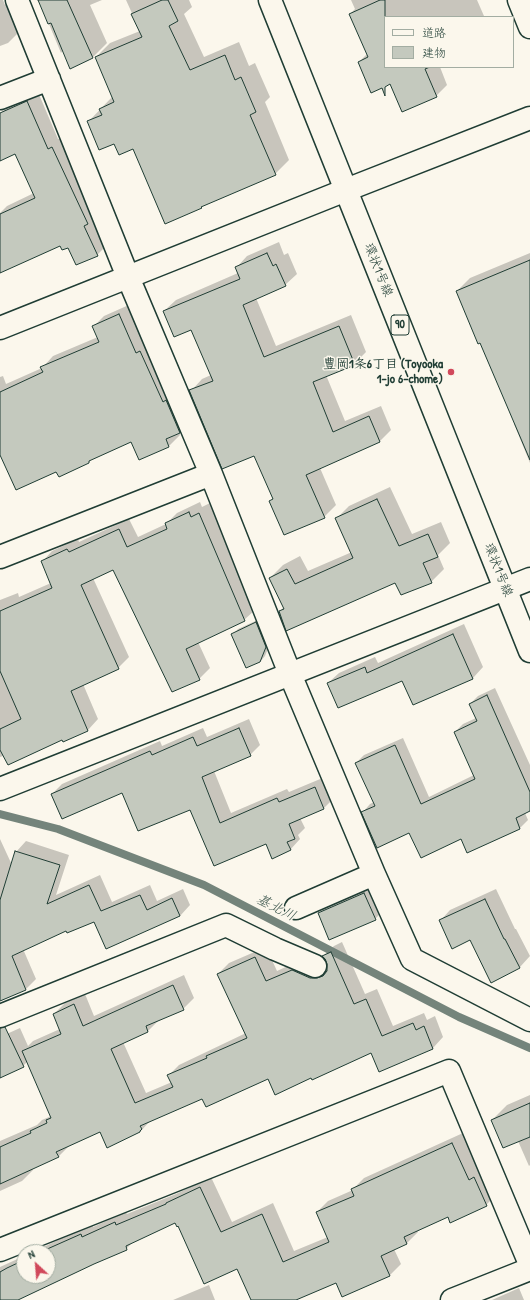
<!DOCTYPE html>
<html>
<head>
<meta charset="utf-8">
<style>
  body { margin:0 }
  #map { position:relative; width:530px; height:1300px; overflow:hidden; background:#fbf7ec; font-family:"Patrick Hand","Klee One",sans-serif }
  canvas { display:block }
  .legend { position:absolute; left:384px; top:16px; width:130px; height:52px; box-sizing:border-box; background:#fbf7ec; border:1px solid #a3ada2; margin:0; padding:5px 7px; list-style:none; font-size:12px; color:#1f3d34 }
  .legend li { display:flex; align-items:center; gap:8px; height:20px }
  .legend b { width:20px; border:1px solid #a3ada2 }
  .north { position:absolute; left:16px; top:1244px; width:40px; height:40px; box-sizing:border-box; background:#fbf7ec; border:1px solid #a3ada2; border-radius:50%; rotate:334deg; font-size:11px; font-weight:700; line-height:16px; text-align:center; color:#1f3d34 }
  .north::after { content:''; display:block; margin:auto; width:14px; height:18px; background:#d1495b; clip-path:polygon(50% 0,100% 100%,50% 72%,0 100%) }
</style>
</head>
<body>
<div id="map">
<canvas width="530" height="1300"></canvas>
<ul class="legend">
<li><b style="height:5px;background:#fbf7ec"></b>道路</li>
<li><b style="height:11px;background:#c4c9be"></b>建物</li>
</ul>
<div class="north">N</div>
</div>
<script>
const c = document.querySelector('canvas').getContext('2d');
c.lineJoin = 'round';
function fill(path, color) { c.fillStyle = color; c.fill(path, 'evenodd'); }
const poly = rows => new Path2D(rows.map(r => 'M' + r).join(''));
function trace(path, color, width, dash) { c.strokeStyle = color; c.lineWidth = width; c.lineCap = dash ? 'butt' : 'round'; c.setLineDash(dash || []); c.stroke(path); }
function drawText(font, color, halo, rows, align = 'center') {
  c.font = font + ' "Patrick Hand","Klee One",sans-serif'; c.lineWidth = 3; c.setLineDash([]); c.textBaseline = 'middle'; c.strokeStyle = halo; c.fillStyle = color; for (const [text, x, y, turn = 0] of rows) {
    c.save(); c.translate(x, y); c.rotate((+turn || 0) * Math.PI / 180); c.textAlign = isNaN(turn) ? turn : align; if (halo) c.strokeText(text, 0, 0); c.fillText(text, 0, 0); c.restore();
  }
}
fill(poly([
  [0,0,3,0,5,5,11,2,20,22,15,27,18,33,8,43,0,46],
  [39,0,102,0,90,5,107,43,93,57,70,67,63,50,61,53],
  [126,0,189,0,192,7,184,14,204,57,239,42,249,66,255,63,270,97,265,102,289,160,275,174,205,204,201,207,134,148,115,143,89,121,112,97,96,57,110,43,140,31],
  [351,0,477,0,484,16,385,17,385,67,440,67,447,85,436,96,391,83,359,62,367,54,350,14,355,9],
  [38,92,58,139,63,137,108,244,97,255,61,244,0,260,0,213,7,206,34,193,16,153,0,160,0,114,11,103],
  [279,242,284,255,288,253,297,274,285,285,256,298,276,346,351,315,366,352,354,364,326,375,345,421,381,406,391,430,380,441,320,468,336,505,324,517,270,501,273,498,255,454,191,391,202,379,211,375,192,329,164,311,176,300,238,273,236,268,247,256],
  [530,253,530,463,514,424,515,423,481,342,457,291,470,278],
  [131,304,191,421,179,433,180,435,169,446,140,458,132,440,93,458,89,462,57,470,0,452,0,377,3,376,6,384,42,368,53,356,98,337,93,327,104,316],
  [390,487,412,534,441,522,450,543,438,555,444,569,431,582,396,582,280,611,284,607,270,578,283,565,300,556,308,571,352,552,336,519,349,506],
  [200,502,202,507,210,503,255,610,244,620,198,642,210,668,199,679,113,569,93,578,129,657,118,668,83,684,98,719,88,730,0,757,0,600,18,593,19,597,51,583,42,562,52,551,78,539,79,542,129,519,138,537,166,524,177,513],
  [262,618,271,641,265,656,260,662,233,635,238,629],
  [464,624,483,667,473,678,414,704,403,680,328,683,339,673,375,657,378,663],
  [495,688,530,765,530,810,525,813,528,820,520,828,467,851,461,838,410,832,363,812,370,804,374,802,356,763,364,755,403,738,429,797,474,775,455,732,463,724,476,718,470,704,478,696],
  [249,719,260,745,250,755,214,771,231,813,287,789,289,792,325,777,334,798,324,808,300,818,305,828,298,835,300,839,290,850,266,843,215,865,190,808,123,791,52,794,62,784,160,741,162,746,203,728,207,737],
  [0,839,12,865,16,852,26,841,69,855,56,895,100,875,112,902,150,885,157,901,183,889,190,905,180,916,95,920,67,929,23,949,36,979,26,989,5,998,0,988],
  [375,883,386,908,375,919,319,913,330,903],
  [496,889,515,929,516,929,530,956,520,967,440,921,450,910],
  [342,942,365,994,377,989,393,1026,424,1013,427,1020,435,1016,443,1037,433,1048,380,1071,371,1052,312,1077,268,1078,203,1098,151,1120,140,1132,100,1131,69,1146,58,1157,32,1168,33,1170,22,1181,0,1191,0,1141,37,1125,42,1120,51,1116,27,1062,23,1066,0,1077,0,1037,20,1028,28,1046,33,1041,60,1029,54,1014,65,1003,85,994,94,1016,184,975,194,998,183,1009,159,1020,148,1031,123,1042,146,1093,172,1082,169,1075,179,1065,246,1033,218,974,229,963,266,947,277,971,303,959,321,967,328,968,328,964,323,956,334,946],
  [530,1095,530,1165,529,1166,518,1141,492,1120,507,1105],
  [463,1133,497,1194,486,1205,448,1216,417,1230,418,1232,407,1243,394,1249,401,1264,390,1275,343,1295,337,1282,294,1300,252,1300,238,1268,175,1222,134,1241,126,1249,3,1300,0,1300,0,1267,24,1256,24,1276,48,1276,48,1252,33,1252,92,1224,93,1227,126,1212,127,1214,176,1194,211,1177,232,1222,273,1203,294,1251,328,1237,317,1212,328,1201,353,1190,353,1189,364,1178],
  [209,1285,215,1300,173,1300],
  [519,1288,524,1300,492,1300]
]), '#0003');
trace(poly([
  [0,814,58,829,204,885,459,1017,530,1048]
]), '#74847b', 8);
const building = poly([
  [38,0,67,0,93,58,70,69,51,23,48,24,38,0],
  [162,0,168,0,178,21,169,26,190,70,225,55,235,80,241,77,256,112,250,115,276,175,201,207,202,208,165,224,133,149,119,155,114,144,99,150,87,121,102,115,99,109,114,102,95,57,142,37,131,14,162,0],
  [380,0,385,0,385,67,430,67,425,69,437,97,402,112,390,84,385,87,385,96,382,88,371,93,358,62,368,57,349,14,380,0],
  [27,101,48,149,52,147,88,224,84,226,98,256,76,265,68,248,62,250,60,246,0,273,0,214,35,198,15,154,0,161,0,113,27,101],
  [267,253,273,266,276,264,286,286,243,305,264,357,339,326,355,365,313,382,333,432,369,416,380,442,306,475,325,518,284,535,269,501,273,499,254,456,222,469,189,390,213,381,191,330,174,337,163,311,240,279,235,267,267,253],
  [530,260,530,460,480,343,478,344,456,291,530,260],
  [119,314,136,353,140,351,163,402,166,400,180,433,166,439,169,447,139,460,131,442,89,461,89,463,59,477,56,472,16,490,0,455,0,392,43,372,40,367,99,342,92,326,119,314],
  [377,499,399,546,428,534,438,557,423,563,432,583,401,595,395,583,286,631,279,611,284,609,269,578,287,569,295,584,353,558,335,518,377,499],
  [189,512,191,517,199,513,245,621,186,649,200,680,172,692,113,570,81,585,119,669,71,691,88,731,63,742,62,740,8,765,0,750,0,729,21,719,0,671,0,611,52,588,41,561,67,549,69,552,119,529,127,547,167,529,165,523,189,512],
  [256,622,266,647,260,662,246,668,231,634,256,622],
  [453,634,473,679,413,705,402,681,338,708,327,683,365,667,367,673,453,634],
  [487,695,530,792,530,811,516,818,520,829,467,853,461,839,421,858,409,833,377,848,361,812,375,806,355,763,395,745,421,804,475,779,454,732,477,721,469,704,487,695],
  [239,728,251,756,202,777,220,823,277,798,279,802,315,787,324,809,289,824,295,839,287,842,291,850,272,859,266,844,214,866,190,810,138,831,122,793,62,819,51,794,150,751,152,755,193,737,197,746,239,728],
  [15,851,60,865,47,904,89,885,101,911,140,895,147,910,172,898,180,916,106,949,94,922,67,933,66,931,12,956,26,990,0,1001,0,900,15,851],
  [364,893,376,920,329,940,318,913,364,893],
  [485,899,504,939,505,939,520,968,491,983,470,940,452,949,439,920,485,899],
  [331,952,354,1004,366,999,382,1036,413,1023,416,1030,424,1026,433,1049,379,1072,371,1053,312,1080,311,1078,275,1095,268,1079,206,1107,202,1099,140,1126,142,1129,140,1131,140,1132,107,1148,100,1132,56,1152,59,1157,0,1184,0,1147,31,1133,30,1131,47,1123,46,1120,51,1118,22,1051,61,1034,53,1014,74,1004,83,1026,173,985,184,1010,146,1026,148,1032,111,1049,135,1103,173,1087,167,1075,207,1058,206,1056,247,1038,217,974,255,957,266,981,292,970,310,978,317,978,323,976,327,971,327,964,325,959,322,956,331,952],
  [5,1027,24,1067,0,1078,0,1028,5,1027],
  [530,1103,530,1137,503,1148,491,1120,530,1103],
  [452,1143,469,1180,474,1177,487,1206,450,1223,448,1217,404,1237,407,1244,381,1256,390,1276,342,1297,336,1283,296,1300,251,1300,237,1269,204,1284,178,1226,177,1227,175,1223,126,1246,127,1250,94,1264,18,1300,0,1300,0,1272,7,1268,24,1260,24,1276,48,1276,48,1252,43,1252,45,1250,81,1234,82,1237,115,1222,116,1225,166,1204,166,1203,200,1187,221,1232,262,1214,283,1262,329,1242,316,1212,354,1196,351,1189,452,1143]
]);
fill(building, '#c4c9be');
trace(building, '#1f3d34', 1);
const street = poly([
  [17,0,128,277,211,474,290,674,374,874,412,959,530,1020],
  [519,0,530,27],
  [0,98,49,79],
  [0,328,346,190,530,118],
  [0,557,211,474],
  [0,789,530,579],
  [296,908,374,874],
  [0,1016,226,925,275,949,315,966],
  [0,1250,449,1071,530,1264],
  [452,1300,530,1269]
]);
const primary = poly([
  [270,0,530,651]
]);
trace(street, '#1f3d34', 25);
trace(primary, '#1f3d34', 25);
trace(street, '#fbf7ec', 22);
trace(primary, '#fbf7ec', 22);
for (const [x, y, r, color] of [
  [451,372,4,"#d1495b"]
]) { const dot = new Path2D(); dot.arc(x, y, r, 0, 2 * Math.PI); c.fillStyle = color; c.fill(dot); trace(dot, '#fbf7ec', 1.5); }
for (const [x, y, w] of [
  [400,325,18]
]) { const box = new Path2D(); box.roundRect(x - w / 2, y - 10, w, 20, 3); c.fillStyle = '#fbf7ec'; c.fill(box); trace(box, '#1f3d34', 1); }
drawText('bold 12px', '#1f3d34', null, [
  ["90",400,325]
]);
drawText('13px', '#1f3d34', '#fbf7ec', [
  ["環状1号線",378,270,68],
  ["環状1号線",498,570,68]
]);
drawText('bold 13px', '#1f3d34', '#fbf7ec', [
  ["豊岡1条6丁目 (Toyooka",443,365],
  ["1-jo 6-chome)",443,380]
], 'right');
drawText('italic 14px', '#425b52', '#fbf7ec', [
  ["基北川",276,908,27]
]);
</script>
</body>
</html>
